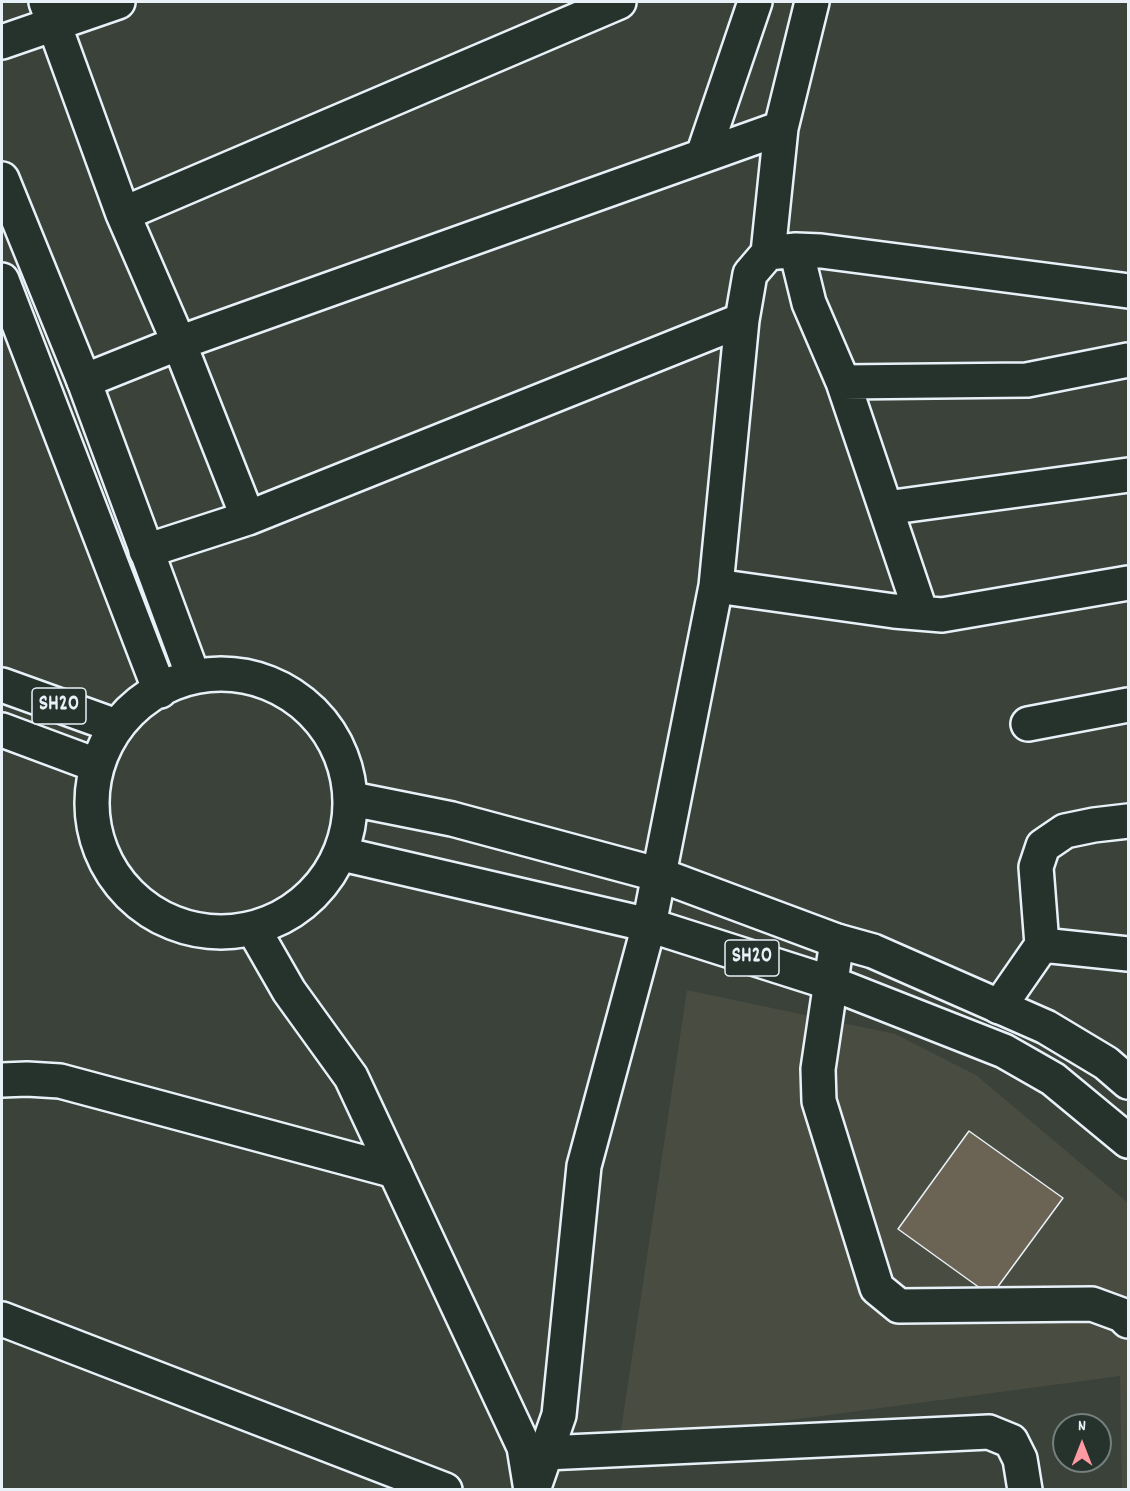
<!DOCTYPE html>
<html>
<head>
<meta charset="utf-8">
<style>
  body { margin:0 }
  #map { position:relative; width:1130px; height:1491px; overflow:hidden; background:#3b4239; font-family:Dekko,sans-serif }
  canvas { display:block }
  .frame { position:absolute; inset:0; border:3px solid #e8f1f8; pointer-events:none }
  .north { position:absolute; left:1052px; top:1413px; width:60px; height:60px; box-sizing:border-box; background:#26332d; border:2px solid #747f7e; border-radius:50%; rotate:0deg; font-size:16px; font-weight:700; line-height:24px; text-align:center; color:#e8f1f8 }
  .north::after { content:''; display:block; margin:auto; width:21px; height:27px; background:#ff9aa2; clip-path:polygon(50% 0,100% 100%,50% 72%,0 100%) }
</style>
</head>
<body>
<div id="map">
<canvas width="1130" height="1491"></canvas>
<div class="frame"></div>
<div class="north">N</div>
</div>
<script>
const c = document.querySelector('canvas').getContext('2d');
c.lineJoin = 'round';
function fill(path, color) { c.fillStyle = color; c.fill(path, 'evenodd'); }
const poly = rows => new Path2D(rows.map(r => 'M' + r).join(''));
function trace(path, color, width, dash) { c.strokeStyle = color; c.lineWidth = width; c.lineCap = dash ? 'butt' : 'round'; c.setLineDash(dash || []); c.stroke(path); }
function drawText(font, color, halo, rows, align = 'center') {
  c.font = font + ' Dekko,sans-serif'; c.lineWidth = 4.5; c.setLineDash([]); c.textBaseline = 'middle'; c.strokeStyle = halo; c.fillStyle = color; for (const [text, x, y, turn = 0] of rows) {
    c.save(); c.translate(x, y); c.rotate((+turn || 0) * Math.PI / 180); c.textAlign = isNaN(turn) ? turn : align; if (halo) c.strokeText(text, 0, 0); c.fillText(text, 0, 0); c.restore();
  }
}
fill(poly([
  [687,990,895,1034,976,1075,1128,1203,1128,1489,1122,1489,1120,1376,619,1443]
]), '#494c41');
const building = poly([
  [969,1131,1063,1198,991,1296,898,1229,969,1131]
]);
fill(building, '#6b6454');
trace(building, '#e8f1f8', 1.5);
const minor = poly([
  [46,2,123,214,619,2],
  [2,42,118,2],
  [703,155,755,2],
  [123,214,179,343,248,518],
  [796,250,809,303,843,382,921,613],
  [768,253,781,128,812,2],
  [84,381,179,343,781,128],
  [843,382,1027,380,1128,360],
  [886,508,1128,475],
  [146,551,248,518,742,320],
  [716,586,894,611,942,615,1128,583],
  [1028,724,1128,705],
  [837,941,818,1069,819,1101,877,1288,899,1306,1092,1304,1122,1315,1128,1321],
  [1042,945,1128,954],
  [999,1007,1042,945,1036,867,1043,846,1065,831,1094,825,1128,821],
  [2,1080,27,1079,60,1081,395,1171],
  [2,1319,445,1490],
  [546,1453,989,1432,1011,1441,1020,1459,1025,1490],
  [533,1490,559,1415,584,1166,649,925,716,586,742,320,750,274,768,253,796,250,821,251,1128,291]
]);
const major = poly([
  [2,179,84,381,193,676],
  [2,280,160,691],
  '92 803a129 129 0 1 1 258 0a129 129 0 1 1-258 0Z',
  [2,685,116,726],
  [2,730,96,765],
  [352,799,452,819,660,875,837,941,873,951,1046,1027,1106,1063,1128,1082],
  [342,854,649,925,831,983,1004,1051,1053,1079,1128,1141],
  [254,930,289,991,351,1077,524,1447,531,1490]
]);
trace(minor, '#e8f1f8', 38);
trace(major, '#e8f1f8', 38);
trace(minor, '#26332d', 33);
trace(major, '#26332d', 33);
for (const [x, y, w] of [
  [59,706,54],
  [752,958,54]
]) { const box = new Path2D(); box.roundRect(x - w / 2, y - 18, w, 36, 4.5); c.fillStyle = '#26332d'; c.fill(box); trace(box, '#e8f1f8', 1.5); }
drawText('bold 21px', '#e8f1f8', null, [
  ["SH20",59,706],
  ["SH20",752,958]
]);
</script>
</body>
</html>
